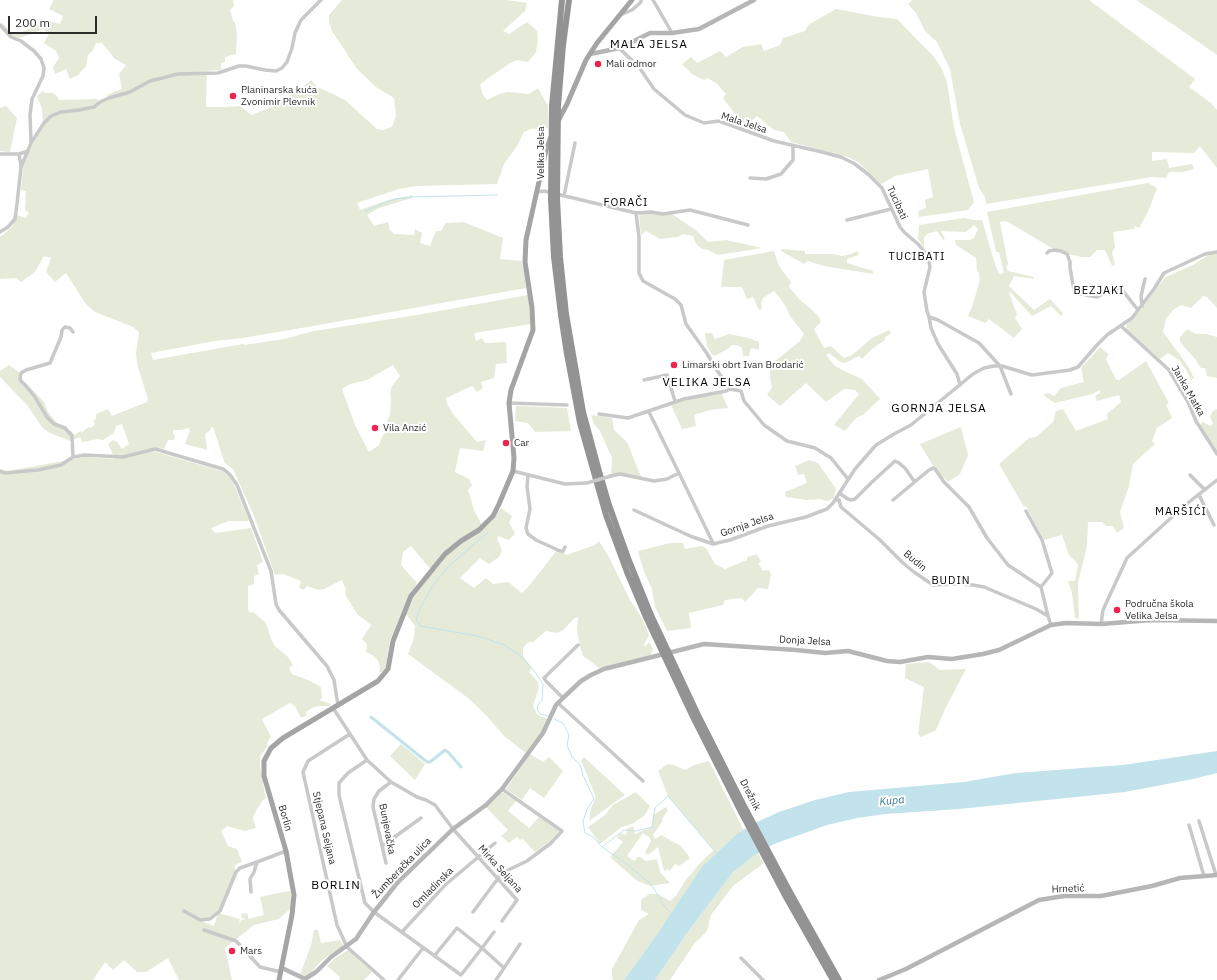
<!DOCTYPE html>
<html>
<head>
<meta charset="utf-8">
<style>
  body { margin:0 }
  #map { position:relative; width:1217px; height:980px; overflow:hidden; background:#fff; font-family:"IBM Plex Sans",sans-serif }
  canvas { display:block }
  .scale { position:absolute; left:8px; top:16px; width:89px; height:18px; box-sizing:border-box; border:2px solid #2c2c2c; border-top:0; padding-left:5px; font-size:12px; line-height:14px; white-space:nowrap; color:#2c2c2c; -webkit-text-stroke:3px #fff; paint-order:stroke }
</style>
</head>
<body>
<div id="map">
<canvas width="1217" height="980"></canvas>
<div class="scale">200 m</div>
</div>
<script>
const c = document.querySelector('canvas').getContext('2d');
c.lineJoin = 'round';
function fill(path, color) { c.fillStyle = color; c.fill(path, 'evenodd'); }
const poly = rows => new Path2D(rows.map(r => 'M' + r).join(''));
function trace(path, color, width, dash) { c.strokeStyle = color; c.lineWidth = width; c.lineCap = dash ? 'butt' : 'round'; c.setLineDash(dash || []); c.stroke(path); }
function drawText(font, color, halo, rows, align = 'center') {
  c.font = font + ' "IBM Plex Sans",sans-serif'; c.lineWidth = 4; c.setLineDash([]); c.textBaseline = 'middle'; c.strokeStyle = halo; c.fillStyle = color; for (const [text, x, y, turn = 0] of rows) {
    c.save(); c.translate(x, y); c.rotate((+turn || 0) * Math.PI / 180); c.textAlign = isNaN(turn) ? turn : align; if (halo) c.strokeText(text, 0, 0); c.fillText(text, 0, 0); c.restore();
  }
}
fill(poly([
  [54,0,233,0,234,6,230,10,233,21,235,22,237,33,236,54,225,57,225,62,221,63,221,70,207,71,206,107,225,107,240,106,252,115,276,105,299,90,311,80,317,87,333,94,346,101,377,129,383,130,392,127,396,116,394,98,376,87,357,69,332,31,329,22,329,15,342,0,507,0,527,3,525,11,503,31,509,34,527,22,537,31,538,41,536,52,528,62,518,60,510,63,480,84,482,93,487,100,499,94,508,92,529,94,538,88,548,106,548,128,531,129,524,132,517,146,504,164,497,184,417,186,399,189,357,203,360,210,388,200,413,195,412,198,379,208,367,215,374,226,388,222,390,230,394,234,414,235,415,229,422,233,420,243,430,246,436,231,441,231,446,223,464,222,503,238,500,259,521,261,524,271,526,288,313,326,243,338,215,341,151,353,153,360,243,344,244,345,284,339,314,331,417,315,528,295,531,324,474,333,476,341,482,338,485,343,506,342,507,363,496,364,494,378,481,382,483,388,477,392,472,386,446,398,447,404,453,414,477,442,486,440,483,451,460,448,455,472,469,479,472,485,468,490,474,510,484,529,492,521,501,508,512,516,509,523,515,533,509,540,498,536,497,540,499,543,502,551,499,557,489,564,480,558,460,578,474,588,486,578,493,584,508,582,522,593,529,586,557,550,563,551,566,555,595,545,599,541,609,557,630,600,643,620,649,636,644,644,645,647,649,642,653,649,650,656,600,669,598,667,583,656,579,643,577,629,578,617,575,618,562,631,557,633,546,631,533,642,528,642,523,648,523,656,532,668,529,672,537,681,539,687,533,706,537,714,547,719,541,733,526,753,504,736,486,715,468,698,408,654,414,638,415,626,406,614,417,591,432,571,411,546,403,552,401,565,417,583,403,609,390,640,386,665,384,672,379,672,380,667,378,661,374,656,366,652,367,644,362,639,371,625,357,614,345,594,346,590,342,580,324,589,319,590,307,586,304,590,299,588,301,581,283,574,275,575,254,516,233,469,226,464,224,461,213,427,210,428,211,430,205,434,207,450,185,444,190,430,188,428,181,430,173,430,173,433,175,436,174,440,168,440,164,449,156,448,149,450,222,471,231,478,235,487,249,521,229,521,211,528,215,533,251,528,263,562,257,565,259,574,254,576,254,584,248,586,248,610,250,613,253,612,266,623,271,639,275,646,288,657,293,665,289,668,292,674,310,681,321,687,322,698,319,700,331,704,329,706,318,706,312,708,306,712,307,715,301,718,295,706,290,703,262,719,271,737,268,741,267,747,260,756,260,766,266,799,264,799,257,809,254,815,253,818,256,828,245,831,227,826,221,831,228,846,237,849,242,862,235,865,235,871,219,910,211,918,204,919,203,922,214,926,218,913,240,919,239,925,241,920,246,919,241,918,242,913,248,914,248,919,264,915,260,897,273,894,290,891,292,898,291,908,279,919,254,925,225,948,232,980,179,980,168,958,146,972,137,972,124,960,113,970,105,962,93,980,0,980,0,469,8,471,85,457,115,459,108,444,113,440,117,442,122,449,129,444,122,424,116,426,114,433,103,440,98,439,82,442,80,437,70,441,48,432,42,427,27,405,0,377,0,371,9,365,19,372,19,377,27,384,44,402,48,412,56,422,71,431,75,435,80,431,82,432,89,427,91,428,95,424,93,421,96,419,96,414,108,409,112,416,147,402,148,399,137,364,136,353,139,332,133,327,95,312,85,303,66,273,55,282,46,272,51,258,44,256,35,272,21,282,16,278,0,279,0,237,12,227,17,215,26,218,29,213,25,210,26,191,21,190,23,166,30,149,43,127,42,109,37,96,43,91,45,93,53,93,57,96,59,100,97,99,101,103,108,100,107,95,122,89,119,74,126,65,115,59,102,43,96,43,93,50,88,55,86,66,78,75,70,79,66,69,55,74,53,67,59,58,56,51,44,43,49,34,43,29,20,38,12,36,1,25,2,23,11,32,21,32,41,24,45,20,60,24,63,16,49,9],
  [393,365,400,376,392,386,390,393,391,399,390,416,387,420,387,430,382,437,379,445,369,452,355,425,342,389,350,384,367,380],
  [913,0,1089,0,1195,79,1189,87,1211,103,1217,110,1217,168,1200,146,1194,153,1152,152,1152,161,1167,159,1169,168,1192,164,1194,169,1183,172,1169,172,1166,178,1152,177,986,204,985,197,979,188,960,124,950,69,937,42,925,31,916,13,908,4],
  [1136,0,1217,0,1217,55,1174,25],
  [836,9,878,17,897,19,934,57,942,69,947,82,954,128,974,202,968,210,919,217,918,211,926,208,925,200,933,197,928,169,895,176,881,184,858,162,848,157,791,142,784,132,774,130,757,116,745,127,723,98,726,94,717,84,708,78,704,80,692,74,682,64,691,57,697,63,720,51,726,57,743,47,761,44,764,51,780,45,783,38,805,31,808,25],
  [6,106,17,118,10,152,0,151,0,108],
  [1148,183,1157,188,1148,212,1139,228,1135,226,1134,229,1113,232,1115,247,1112,253,1115,265,1112,266,1105,250,1097,250,1090,257,1081,257,1074,255,1062,254,1008,222,1004,221,1000,222,1008,264,1006,267,1008,271,1034,277,1034,279,1014,276,1009,286,1034,310,1050,299,1063,313,1061,316,1051,306,1032,316,1010,292,1009,292,1017,315,1015,318,1022,329,1014,338,989,319,985,323,968,316,972,307,980,280,979,274,977,270,976,258,956,245,955,240,970,240,974,238,978,229,974,225,966,232,941,231,945,239,943,240,937,231,927,234,924,238,924,248,918,239,919,225,964,218,974,220,982,220,994,261,999,274,1004,273,999,252,996,252,987,212],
  [639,214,672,214,697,231,708,242,726,240,762,248,718,255,708,250,702,249,696,244,693,236,683,234,678,237,660,239,646,231,641,235],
  [781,249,805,251,805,254,833,254,842,256,851,254,857,251,859,255,847,259,847,263,873,271,873,274,824,266,808,261,804,264,781,251],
  [774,251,779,266,791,282,789,287,800,300,811,309,819,317,821,322,814,329,824,348,831,346,844,358,852,355,872,338,889,330,891,334,885,337,885,340,872,349,862,359,859,356,845,363,840,362,829,353,826,355,835,366,844,371,862,379,880,399,863,415,856,418,845,431,834,425,859,394,855,390,844,389,826,402,806,383,780,406,767,395,772,387,770,377,770,368,774,362,800,341,804,334,790,316,786,307,780,298,774,291,763,298,761,303,762,309,759,310,753,297,747,299,742,287,721,287,724,260],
  [1217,251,1217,308,1207,297,1203,296,1191,308,1181,305,1173,310,1166,319,1163,332,1188,366,1194,378,1191,380,1187,371,1179,360,1168,353,1160,359,1129,332,1126,327,1127,324,1139,312,1163,280,1166,277,1193,265,1207,256],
  [1187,329,1196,334,1207,334,1217,337,1217,378,1207,376,1205,368,1201,368,1195,359,1180,342,1180,337],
  [705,333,712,333,715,339,729,334,749,338,759,342,759,350,751,348,749,356,743,356,742,348,737,345,732,345,728,349,714,356,711,353,707,346],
  [1100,347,1108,354,1106,360,1110,367,1110,368,1115,377,1116,380,1119,380,1146,361,1169,403,1166,405,1172,418,1157,428,1152,441,1155,444,1133,464,1129,486,1120,512,1124,528,1117,533,1113,526,1106,526,1102,522,1088,522,1087,546,1078,583,1079,619,1075,618,1072,593,1068,581,1075,581,1078,564,1069,555,1062,535,1044,540,1026,506,1024,507,999,464,1029,438,1036,437,1053,422,1056,411,1063,409,1076,431,1108,419,1107,414,1121,402,1119,395,1097,401,1095,396,1100,393,1100,390,1092,394,1055,403,1043,395,1048,393,1054,396,1061,388,1084,382,1081,368],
  [721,392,728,408,710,410,694,415,696,426,682,429,671,405,686,400],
  [516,406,567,408,571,431,535,432,528,423,515,421],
  [1217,409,1217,452,1200,425,1203,422,1210,426,1213,424,1210,417,1213,411],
  [591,415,612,418,614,430,627,442,641,477,611,475,612,458,600,431,594,424],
  [961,427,968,455,960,474,948,482,935,469,920,444],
  [809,460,818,463,836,489,834,498,827,501,819,499,807,500,786,497,785,492,807,483,804,474,798,475,795,466],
  [670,543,683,543,685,549,702,546,706,548,715,564,725,569,747,560,747,557,757,554,761,562,758,563,763,571,769,570,771,574,768,589,758,588,745,602,741,598,725,600,723,605,689,613,691,628,667,631,655,607,652,589,644,572,638,551],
  [929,662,940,670,966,669,945,709,936,730,921,737,918,734,924,687,905,678,906,664],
  [401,744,425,764,415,780,390,756],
  [530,754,543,762,549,757,563,771,544,798,530,788,522,800,506,789],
  [584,757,625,795,589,821,591,808,596,797,581,760],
  [709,761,743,829,747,828,660,930,624,980,613,980,612,977,612,969,639,920,649,914,641,910,641,900,649,894,658,894,670,901,676,896,685,881,701,862,714,850,668,796,658,771,667,764,674,765,685,770,694,765],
  [636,792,650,806,645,815,634,823,620,828,600,844,588,827,605,815,613,805],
  [501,793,504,793,516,801,508,811,529,828,539,817,559,831,551,840,535,852,523,839,520,840,517,837,509,843,501,836,508,830,486,807],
  [666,807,668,811,663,817,662,822,653,835,655,839,661,835,681,846,690,858,679,866,675,864,670,871,668,869,664,871,658,847,648,855,645,852,651,841,649,837,643,833,627,856,634,861,638,857,641,857,645,861,657,859,660,872,670,883,650,886,637,881,610,857,623,842,617,838,620,833,626,835,627,829,633,826,635,834,652,827,653,815],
  [758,853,764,863,733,886,711,915,707,931,694,944,670,980,655,980,687,933,733,872],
  [314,930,318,930,321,943,340,940,344,946,329,955,319,963,309,975,304,977,300,975,311,945],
  [348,950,372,972,364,980,339,980,340,977,327,966,334,959]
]), '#e5ebd8');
fill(poly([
  [1217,751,1217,773,1193,779,1125,792,959,809,886,814,857,818,827,825,774,844,758,853,733,872,687,933,655,980,624,980,660,930,702,867,736,835,757,822,779,812,815,800,849,792,964,782,1016,773,1123,765]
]), '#c2e2ec');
trace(poly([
  [365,211,395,199,412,197,497,195],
  [488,532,447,568,432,587,420,608,416,620,420,626,478,636,504,645,521,656,535,672,543,684,542,700,538,705,537,710,540,714,548,716],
  [554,719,563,723,569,735,567,745,572,757,580,765,583,775,594,799,587,809,583,822,585,833,593,837,602,847,624,830,636,831,652,827,655,808,668,796,716,853],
  [602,847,624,862,651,884,665,907,671,913]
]), '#c2e2ec', 1);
trace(poly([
  [371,717,427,762,430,762,445,750,449,753,461,767]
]), '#c2e2ec', 3);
trace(poly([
  [653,0,672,33],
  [620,15,632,10,641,2,641,0],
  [0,25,11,37,21,41,34,51,41,59,44,68,43,76,32,99,30,115,31,142],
  [619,48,639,67,654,89,685,115,704,123,719,121,774,141,818,151,841,157,855,164,869,175,882,188,900,227,905,233,918,244,928,256,930,267,924,292,927,311,929,317,938,320,979,343,1000,366,1011,394],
  [0,154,19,154,28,151],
  [19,154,21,166],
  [750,178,766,179,781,174,793,160,793,146],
  [537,192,544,191,636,213,651,212,663,214,690,210,748,225],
  [564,196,575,143],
  [636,213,639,237,639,273,643,281,675,299,681,305,686,324,706,352,716,369,730,389,741,391,744,401,764,425,787,441,815,448,831,458,848,479],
  [847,220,891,209],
  [0,232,8,227,15,219,17,204,21,167,31,143,44,123,51,116,61,112,79,110,94,107,100,102,109,98,130,92,150,81,178,74,218,73,239,66,246,66,265,70,276,71,282,68,287,62,292,48,295,33,301,20,321,0],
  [1047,253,1049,251,1054,250,1061,251,1067,254,1070,262,1070,268,1074,290,1076,293,1097,297,1116,287,1123,291,1138,310],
  [1142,306,1141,296,1145,279],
  [929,317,931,328,938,344,957,374,960,385],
  [1121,326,1169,370,1188,402,1196,421,1217,454],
  [644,380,667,375,675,401],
  [509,403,567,405],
  [649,412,679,473],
  [599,414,628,418,684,399,726,391,730,389],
  [73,457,72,436,65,428,54,424,47,417,35,397,26,386,21,381,20,379,21,373,26,370,50,363,61,337,62,330,65,327,70,328,73,332],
  [0,471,5,473,38,470,61,465,73,457,85,455,123,457,155,449,223,469,227,472,231,476,237,485,271,571,276,604,279,610,327,666,334,680,338,705],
  [513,471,565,484,587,483],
  [528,475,527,486,530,509,526,528,528,534,536,540,560,551,563,551,565,547],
  [1190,475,1205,490],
  [611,476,620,474,654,481,667,479,679,473,713,543],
  [839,493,848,499,851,500,855,499,872,482,895,461,899,463,905,468,914,481],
  [1199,495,1214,525],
  [835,500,839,500,841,507,880,540,903,563,914,572,933,585,959,584,973,585,984,587,1036,609,1048,616],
  [893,500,929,470,933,468,935,469,944,482,969,507,987,538,1008,565,1041,587],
  [634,510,690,536,713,544,730,540,768,526,806,517,827,509,833,503,855,469,876,445,894,434,911,425,973,374,984,368,994,366,1002,366,1032,375,1070,370,1078,367,1097,345,1107,335,1132,318,1154,289,1164,273,1205,254,1217,252],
  [1026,511,1042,540,1052,573,1041,587,1048,616,1051,625],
  [1101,624,1103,610,1127,558,1184,506,1217,480],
  [563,698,546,681,544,678,578,645],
  [558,703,643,781],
  [333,708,367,760,391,782,417,797,426,800,435,805,453,829,517,900,502,921],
  [350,734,308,761,303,772,337,925,347,947,384,980],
  [367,760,348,773,339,783,339,795,365,903,374,912,461,975,482,948,504,968],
  [1199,821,1216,875],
  [1189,825,1204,876],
  [382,846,421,818],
  [386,863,373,807,374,799,379,791,391,782],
  [251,892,250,879,254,872,257,862,286,851],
  [184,911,200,920,210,919,220,911,236,872,240,868,257,862],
  [473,912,502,873,527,861,551,843,562,831,502,789],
  [204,930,236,941,260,967,281,972],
  [402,932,445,885,495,843],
  [435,955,457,928,482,948,494,932],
  [741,958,763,980],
  [398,980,423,948],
  [496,980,520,944]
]), '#c9c9c9', 3.5);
trace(poly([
  [590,54,620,48,650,33,672,33,699,29,754,0],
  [282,968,305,979,316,972,331,957,356,939,374,912,398,882,453,829,486,805,502,789,543,733,556,705,563,698,581,681,591,675,604,669,704,644,796,650,825,653,848,651,887,661,900,662,928,657,952,659,983,654,999,650,1051,625,1066,623,1101,624,1152,620,1217,621],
  [879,980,906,969,1039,900,1064,896,1101,896,1152,886,1180,878,1217,875]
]), '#b6b6b6', 4.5);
trace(poly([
  [558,121,567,104,586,60,597,43,632,0],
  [279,980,292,915,294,895,286,851,264,776,264,761,271,748,283,738,378,681,388,669,393,641,411,596,445,554,461,541,479,530,493,516,499,504,513,471,514,458,509,403,511,390,533,330,532,308,525,262,526,240,546,150,551,137]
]), '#a4a4a4', 5);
trace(poly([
  [552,106,562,0],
  [558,106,563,45,569,0],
  [551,199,554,257,561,315,567,354,580,423,606,515,627,572,646,617],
  [557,199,560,257,566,314,583,412,599,471,609,505,628,558,651,615]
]), '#939393', 6);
trace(poly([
  [587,483,611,476]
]), '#c9c9c9', 3.5);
trace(poly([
  [551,199,552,106],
  [557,199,558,106],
  [651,615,698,715,743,804,791,894,839,980],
  [646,617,693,717,740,810,786,897,833,980]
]), '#939393', 6);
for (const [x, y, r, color] of [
  [598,64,4,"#ee2351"],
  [233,96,4,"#ee2351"],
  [674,365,4,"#ee2351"],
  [375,428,4,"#ee2351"],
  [506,443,4,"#ee2351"],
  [1117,610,4,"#ee2351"],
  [232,951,4,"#ee2351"]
]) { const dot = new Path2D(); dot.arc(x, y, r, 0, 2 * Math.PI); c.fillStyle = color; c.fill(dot); trace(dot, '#fff', 1.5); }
drawText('10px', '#2c2c2c', '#fff', [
  ["Mali odmor",606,64],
  ["Planinarska kuća",241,90],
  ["Zvonimir Plevnik",241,102],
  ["Limarski obrt Ivan Brodarić",682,365],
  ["Vila Anzić",383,428],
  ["Car",514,443],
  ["Područna škola",1125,604],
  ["Velika Jelsa",1125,616],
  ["Mars",240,951]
], 'left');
drawText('10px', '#2c2c2c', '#fff', [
  ["Mala Jelsa",744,123,18],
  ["Velika Jelsa",541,153,-90],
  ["Tucibati",897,203,65],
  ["Janka Matka",1188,391,60],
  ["Gornja Jelsa",747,525,-19],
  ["Budin",915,561,40],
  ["Donja Jelsa",805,641,3],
  ["Drežnik",750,795,63],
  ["Borlin",285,818,74],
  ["Stjepana Seljana",324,828,77],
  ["Bunjevačka",387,829,79],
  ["Žumberačka ulica",402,868,-46],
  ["Mirka Seljana",500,869,48],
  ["Omladinska",433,888,-45],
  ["Hrnetić",1068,889,-2]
]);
c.letterSpacing = '1px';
drawText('11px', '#000', '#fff', [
  ["FORAČI",626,203],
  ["TUCIBATI",917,257],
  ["BEZJAKI",1099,291],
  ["MARŠIĆI",1181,512],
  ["BUDIN",951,581]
]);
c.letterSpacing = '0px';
drawText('italic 11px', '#377c91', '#fff', [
  ["Kupa",892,801,-6]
]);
c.letterSpacing = '1px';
drawText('12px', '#000', '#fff', [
  ["MALA JELSA",649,45],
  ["VELIKA JELSA",707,383],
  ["GORNJA JELSA",939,409],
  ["BORLIN",336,886]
]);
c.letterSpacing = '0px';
</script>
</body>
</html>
